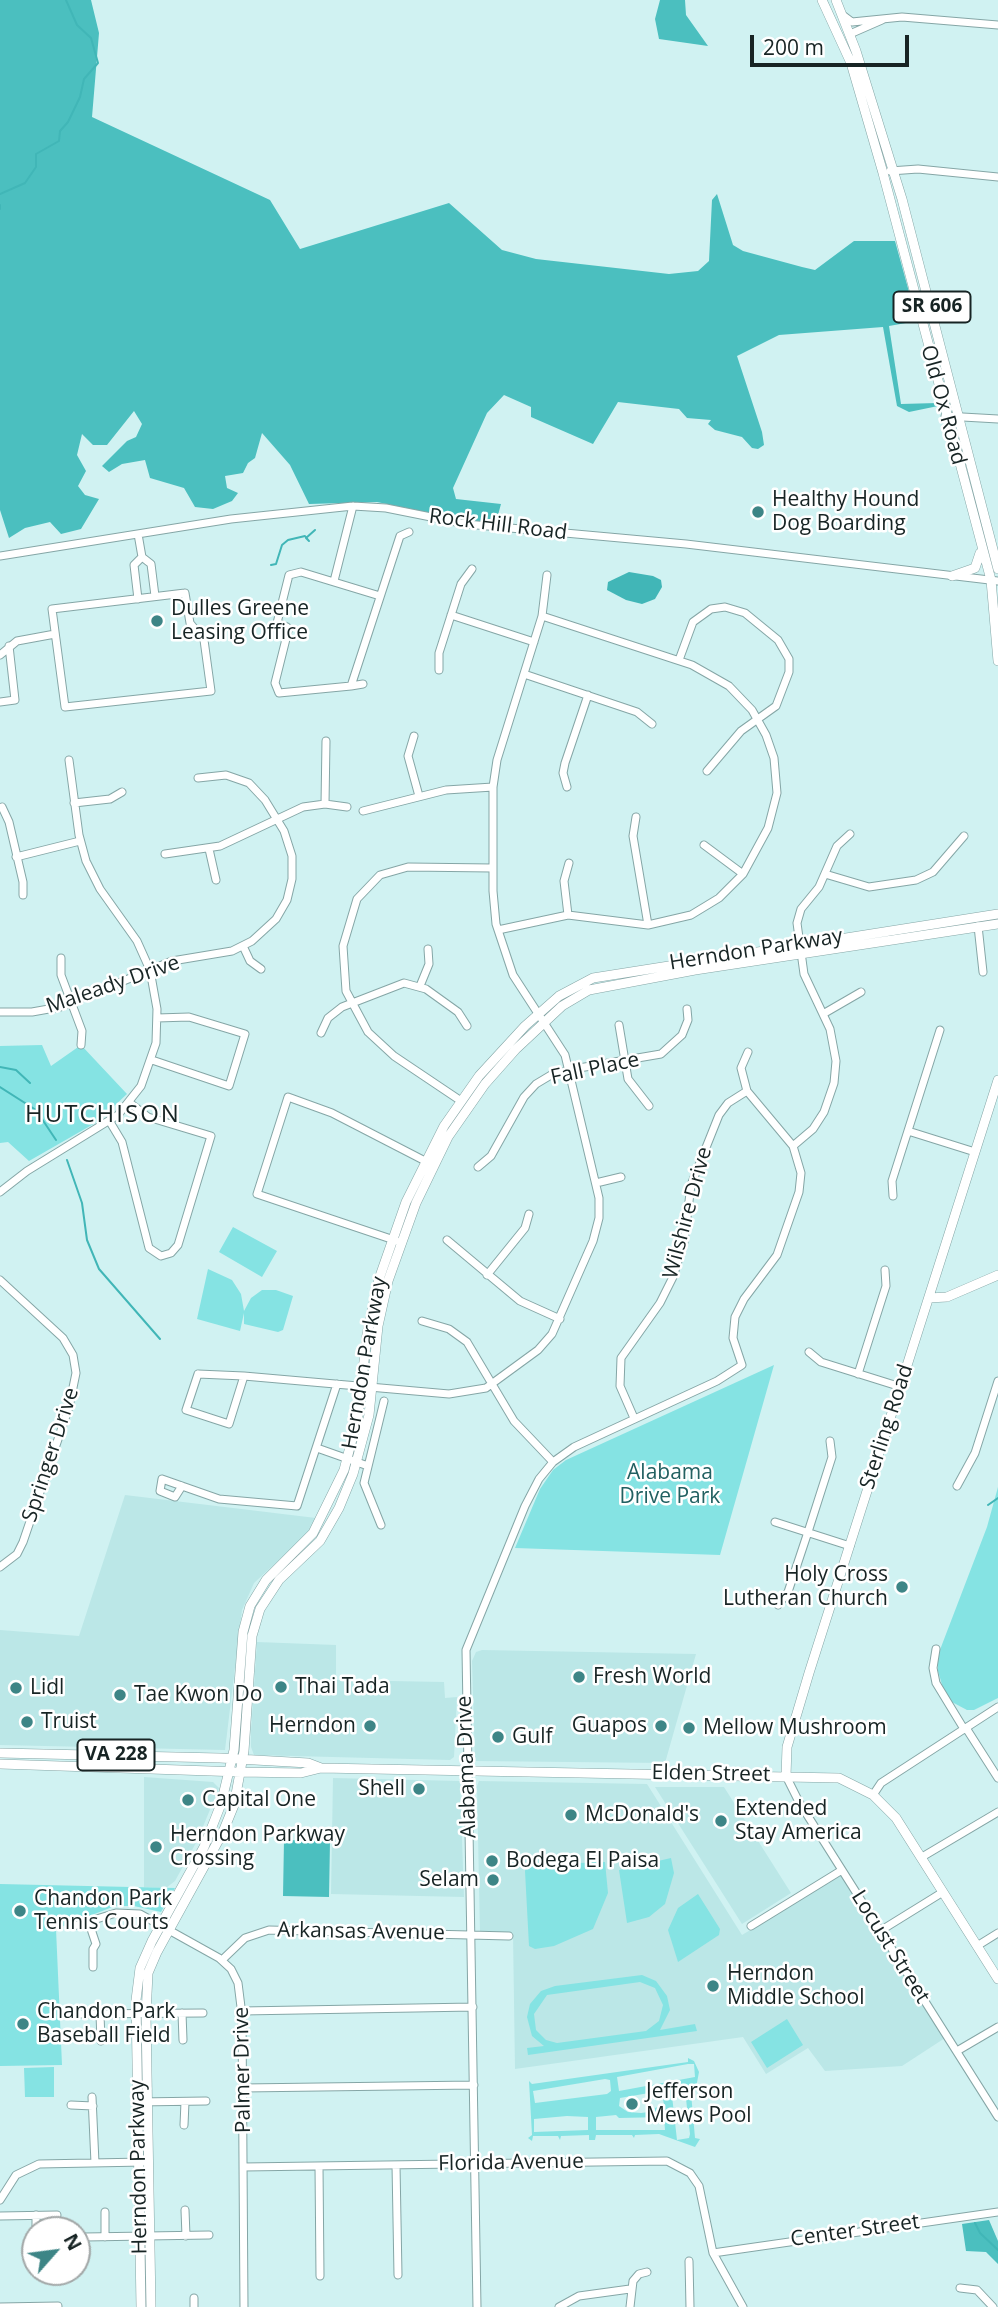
<!DOCTYPE html>
<html>
<head>
<meta charset="utf-8">
<style>
  body { margin:0 }
  #map { position:relative; width:998px; height:2307px; overflow:hidden; background:#d0f2f2; font-family:"Open Sans",sans-serif }
  canvas { display:block }
  .north { position:absolute; left:21px; top:2216px; width:70px; height:70px; box-sizing:border-box; background:#fff; border:2px solid #a2a7a7; border-radius:50%; rotate:62deg; font-size:19px; font-weight:700; line-height:28px; text-align:center; color:#172424 }
  .north::after { content:''; display:block; margin:auto; width:24px; height:32px; background:#3d8586; clip-path:polygon(50% 0,100% 100%,50% 72%,0 100%) }
  .scale { position:absolute; left:750px; top:35px; width:159px; height:32px; box-sizing:border-box; border:4px solid #172424; border-top:0; padding-left:9px; font-size:21px; line-height:24px; white-space:nowrap; color:#172424; -webkit-text-stroke:5px #fff; paint-order:stroke }
</style>
</head>
<body>
<div id="map">
<canvas width="998" height="2307"></canvas>
<div class="north">N</div>
<div class="scale">200 m</div>
</div>
<script>
const c = document.querySelector('canvas').getContext('2d');
c.lineJoin = 'round';
function fill(path, color) { c.fillStyle = color; c.fill(path, 'evenodd'); }
const poly = rows => new Path2D(rows.map(r => 'M' + r).join(''));
function trace(path, color, width, dash) { c.strokeStyle = color; c.lineWidth = width; c.lineCap = dash ? 'butt' : 'round'; c.setLineDash(dash || []); c.stroke(path); }
function drawText(font, color, halo, rows, align = 'center') {
  c.font = font + ' "Open Sans",sans-serif'; c.lineWidth = 5; c.setLineDash([]); c.textBaseline = 'middle'; c.strokeStyle = halo; c.fillStyle = color; for (const [text, x, y, turn = 0] of rows) {
    c.save(); c.translate(x, y); c.rotate((+turn || 0) * Math.PI / 180); c.textAlign = isNaN(turn) ? turn : align; if (halo) c.strokeText(text, 0, 0); c.fillText(text, 0, 0); c.restore();
  }
}
fill(poly([
  [125,1495,316,1518,307,1534,254,1583,242,1610,225,1750,0,1745,0,1630,79,1636],
  [257,1642,336,1645,336,1680,444,1682,445,1698,457,1697,454,1757,450,1760,254,1755,251,1747,251,1731],
  [482,1650,696,1654,665,1763,475,1761,472,1661,476,1652],
  [144,1777,213,1782,219,1788,197,1841,175,1881,166,1888,144,1887],
  [333,1778,460,1781,464,1897,331,1894],
  [479,1781,647,1784,742,1935,842,1875,945,2038,902,2066,825,2071,808,2048,766,2074,743,2037,515,2069,513,1933,480,1933,477,1786],
  [655,1787,724,1787,791,1893,742,1924]
]), '#bbe7e7');
fill(poly([
  [42,1045,51,1066,81,1045,127,1094,97,1122,29,1161,8,1142,0,1143,0,1046],
  [233,1227,277,1251,262,1277,219,1252],
  [208,1269,232,1280,241,1294,244,1311,251,1298,262,1290,276,1290,293,1296,283,1330,278,1332,244,1324,244,1313,240,1331,197,1319],
  [774,1365,720,1555,515,1548,540,1489,553,1470,566,1460],
  [998,1487,998,1698,974,1710,967,1710,950,1701,943,1688,938,1671,938,1655,987,1527],
  [671,1858,674,1873,665,1904,649,1917,627,1923,619,1870],
  [605,1862,608,1893,593,1929,554,1946,535,1949,529,1946,525,1871,527,1865],
  [0,1884,175,1888,161,1912,134,1906,115,1906,56,1929,62,2065,0,2066],
  [698,1894,720,1929,719,1935,678,1962,668,1930,678,1908],
  [642,1975,656,1981,667,1996,670,2010,660,2030,695,2024,697,2031,528,2055,527,2048,544,2046,532,2036,527,2017,530,2004,541,1991,555,1986],
  [640,1982,655,1988,663,2005,659,2021,646,2031,557,2043,546,2040,536,2030,534,2014,547,1995],
  [787,2019,803,2045,767,2068,751,2042],
  [688,2058,694,2061,699,2072,695,2093,691,2093,695,2138,700,2139,695,2147,659,2134,635,2135,634,2138,632,2135,596,2135,595,2140,589,2140,589,2135,561,2136,560,2140,558,2136,533,2136,532,2141,528,2138,532,2135,529,2081,532,2084,688,2062],
  [688,2064,694,2064,695,2077,619,2091,617,2077],
  [605,2079,610,2080,611,2091,607,2094,535,2103,533,2091],
  [685,2090,690,2134,689,2138,677,2140,672,2096,673,2091],
  [649,2093,651,2097,662,2093,664,2105,655,2108,655,2111,641,2113,628,2112,619,2106,620,2098],
  [616,2115,619,2118,664,2117,665,2130,596,2130,596,2117],
  [567,2116,588,2117,588,2130,534,2132,534,2119],
  [54,2067,54,2097,25,2097,24,2068]
]), '#85e3e3');
fill(poly([
  [0,0,91,0,99,33,92,117,270,200,300,249,449,203,502,250,536,259,669,274,698,271,709,261,712,200,717,194,733,245,743,251,802,267,815,270,854,241,895,241,917,321,889,326,901,404,937,403,938,406,909,412,897,406,883,327,779,335,737,356,762,432,764,445,758,449,752,448,742,437,715,430,708,424,711,420,687,418,679,409,618,402,593,444,531,417,531,407,504,395,487,413,453,488,456,499,501,504,495,526,377,502,309,504,290,465,262,433,255,458,248,463,243,473,225,476,227,488,238,493,232,501,213,509,195,507,184,488,150,478,145,460,122,464,109,472,102,466,127,441,136,437,142,424,134,411,107,445,93,445,82,434,77,455,86,471,78,486,85,495,99,499,81,529,61,534,50,522,25,528,9,538,0,510],
  [660,0,685,0,686,15,708,46,659,39,655,19],
  [284,1840,330,1841,329,1897,283,1896],
  [989,2220,998,2241,998,2264,986,2252,966,2251,962,2224]
]), '#4bbfbf');
fill(poly([
  [629,572,653,576,661,580,662,587,655,599,642,604,626,600,607,590,608,582]
]), '#41b6b7');
trace(poly([
  [0,194,25,183,36,167,36,154,59,141,60,131,68,122,80,97,84,79,98,63,91,38,77,25,66,0],
  [0,205,0,209],
  [271,565,276,564,282,545,288,540,305,536,309,541,306,538,315,530],
  [0,1067,16,1070,30,1083],
  [0,1087,36,1110,56,1140],
  [67,1160,82,1203,87,1240,99,1269,160,1339],
  [988,1505,998,1498],
  [975,2223,980,2233,998,2250]
]), '#41b6b7', 2);
const minor = poly([
  [844,16,852,22,902,17,998,25],
  [850,34,882,20],
  [890,171,918,169,998,177],
  [945,416,998,419],
  [138,534,142,557,151,564,155,596],
  [0,556,231,519,353,506,386,508,466,524,686,544,998,581],
  [334,581,353,506],
  [185,593,190,623,204,640,211,691,65,707,52,609,185,593],
  [380,596,301,572,289,575,277,623,287,627,288,631,275,683,279,693,351,686,400,536,409,532],
  [138,599,134,565,142,557],
  [451,615,534,642],
  [0,655,17,641,55,634],
  [679,660,693,622,711,609,725,607,745,613,778,640,789,659,789,672,776,706,741,731,707,771],
  [439,670,439,653,461,584,472,569],
  [524,674,637,712,652,724],
  [351,686,363,684],
  [0,702,15,700,9,646],
  [414,736,408,756,419,796],
  [567,787,563,773,565,763,588,695],
  [74,803,110,799,122,792],
  [325,804,326,741],
  [2,807,9,822,23,882,23,895],
  [363,811,446,790,493,787],
  [636,817,633,836,648,925],
  [704,845,743,874],
  [209,849,216,880],
  [165,854,220,846,303,807,325,804,347,807],
  [16,857,80,841],
  [825,874,869,887,916,880,933,872,964,836],
  [568,915,564,881,569,863],
  [978,926,983,972],
  [498,930,568,915,648,925,691,915,719,898,743,874,768,828,777,793,774,758,766,735,752,710,729,686,692,665,542,616],
  [243,946,250,961,261,969],
  [61,958,61,975,82,1031,81,1045],
  [420,986,429,964,428,949],
  [0,1012,32,1012,60,1007,172,961,232,951,252,941,276,919,287,900,292,879,292,856,284,831,265,800,249,783,226,775,198,778],
  [823,1014,861,992],
  [619,1025,628,1079,649,1106],
  [321,1033,328,1018,342,1007,404,983,426,989,458,1012,467,1026],
  [152,1060,229,1086,245,1034,189,1017,157,1018],
  [461,1101,394,1056,368,1032,346,991,343,946,357,899,380,875,408,867,492,868],
  [110,1122,122,1142,149,1248,161,1256,171,1253,178,1245,211,1136,148,1117,130,1103],
  [908,1131,975,1152],
  [793,1146,813,1129,824,1112,834,1083,836,1061,830,1029,804,974,797,923,801,909,819,887,837,846,850,834],
  [478,1167,491,1156,524,1097,536,1084,551,1075,579,1068,661,1054,682,1035,688,1020,687,1009],
  [596,1183,621,1177],
  [0,1192,27,1171,118,1115,141,1086,156,1043,157,1009,150,970,137,941,100,889,86,861,79,835,69,760],
  [893,1196,892,1181,940,1030],
  [447,1240,520,1301,560,1319],
  [397,1241,257,1194,288,1097,332,1113,429,1163],
  [487,1275,525,1228,529,1214],
  [0,1280,63,1338,73,1355,76,1373,69,1407,23,1542,17,1554,0,1567],
  [422,1321,449,1329,467,1342,514,1421,553,1462],
  [809,1352,821,1362,901,1387],
  [198,1374,244,1376,229,1424,186,1410,198,1374],
  [858,1374,886,1286,885,1270],
  [244,1376,449,1394,486,1388,538,1350,552,1334,593,1241,599,1218,599,1198,565,1055,513,975,496,924,493,891,493,787,497,760,542,616,547,575],
  [634,1418,620,1386,621,1358,660,1303,673,1277,684,1242,691,1185,719,1115,728,1103,747,1091],
  [317,1448,368,1466],
  [182,1486,175,1497,160,1491,162,1479,219,1499,297,1506,337,1384],
  [957,1486,975,1453,998,1381],
  [775,1522,850,1546],
  [381,1525,364,1483,384,1401],
  [778,1605,788,1592,808,1532,832,1457,830,1441],
  [936,1649,933,1668,936,1683,964,1729],
  [966,1728,998,1778],
  [786,1776,799,1802,998,2117],
  [873,1795,881,1783,998,1707],
  [922,1857,998,1812],
  [89,1923,96,1944,93,1949,93,1967],
  [74,1926,116,1913,140,1914,219,1958,231,1969,238,1983,242,2015,244,2307],
  [751,1926,842,1870],
  [880,1931,943,1892],
  [977,1946,998,1933],
  [222,1960,245,1938,269,1930,509,1936],
  [242,2011,473,2007],
  [182,2013,183,2040],
  [77,2014,203,2013],
  [100,2014,101,2041],
  [957,2051,998,2027],
  [243,2088,474,2085],
  [92,2097,95,2163],
  [138,2102,206,2101],
  [71,2105,93,2106],
  [184,2125,185,2102],
  [396,2165,398,2275],
  [319,2166,320,2276],
  [244,2167,667,2161,690,2173,699,2186,713,2253,743,2307],
  [0,2200,16,2175,39,2164,144,2162],
  [185,2210,186,2236],
  [105,2212,105,2237],
  [36,2215,36,2230],
  [0,2216,57,2215],
  [85,2237,209,2235],
  [713,2253,998,2212],
  [689,2261,690,2307],
  [960,2288,977,2290,993,2307],
  [194,2298,194,2307],
  [0,2307,58,2306],
  [477,2307,466,1650,525,1506,539,1479,553,1462,574,1447,717,1381,742,1365,733,1338,735,1317,744,1299,777,1255,799,1192,801,1173,793,1146,747,1091,741,1068,748,1052],
  [559,2307,579,2296,630,2289],
  [630,2307,633,2281,639,2274,647,2272]
]);
const major = poly([
  [822,0,851,63,883,173,991,580,998,661],
  [836,0,856,51,902,199,998,569],
  [952,576,975,568,980,553],
  [929,1298,947,1297,998,1275],
  [0,1753,220,1758,308,1763,321,1768,839,1778,873,1795,896,1818,998,1979],
  [0,1764,241,1772,301,1773,321,1768],
  [786,1776,787,1747,809,1673,998,1080],
  [141,2307,136,2000,140,1968,152,1941,204,1847,221,1804,234,1750,243,1632,250,1606,266,1580,313,1533,344,1470,358,1416,367,1334,379,1279,406,1202,444,1126,479,1076,525,1026,559,996,593,978,998,914],
  [151,2307,146,2015,148,1973,157,1952,223,1832,234,1805,244,1751,252,1636,260,1609,279,1580,320,1541,339,1508,353,1474,369,1415,378,1326,388,1281,416,1203,448,1137,485,1084,516,1049,562,1006,589,990,695,970,998,924]
]);
trace(minor, '#85a6a6', 9);
trace(major, '#85a6a6', 10);
trace(minor, '#fff', 7);
trace(major, '#fff', 9);
for (const [x, y, r, color] of [
  [758,512,7,"#3d8586"],
  [157,621,7,"#3d8586"],
  [902,1587,7,"#3d8586"],
  [579,1677,7,"#3d8586"],
  [281,1687,7,"#3d8586"],
  [16,1688,7,"#3d8586"],
  [120,1695,7,"#3d8586"],
  [27,1722,7,"#3d8586"],
  [370,1726,7,"#3d8586"],
  [661,1726,7,"#3d8586"],
  [689,1728,7,"#3d8586"],
  [498,1737,7,"#3d8586"],
  [419,1789,7,"#3d8586"],
  [188,1800,7,"#3d8586"],
  [571,1815,7,"#3d8586"],
  [721,1821,7,"#3d8586"],
  [156,1847,7,"#3d8586"],
  [492,1861,7,"#3d8586"],
  [493,1880,7,"#3d8586"],
  [20,1911,7,"#3d8586"],
  [713,1986,7,"#3d8586"],
  [23,2024,7,"#3d8586"],
  [632,2104,7,"#3d8586"]
]) { const dot = new Path2D(); dot.arc(x, y, r, 0, 2 * Math.PI); c.fillStyle = color; c.fill(dot); trace(dot, '#fff', 2.5); }
for (const [x, y, w] of [
  [932,307,77],
  [116,1755,77]
]) { const box = new Path2D(); box.roundRect(x - w / 2, y - 15.5, w, 31, 5); c.fillStyle = '#fff'; c.fill(box); trace(box, '#172424', 2); }
drawText('bold 19px', '#172424', null, [
  ["SR 606",932,307],
  ["VA 228",116,1755]
]);
drawText('21px', '#172424', '#fff', [
  ["Old Ox Road",943,405,75],
  ["Rock Hill Road",498,525,7],
  ["Herndon Parkway",756,950,-9],
  ["Maleady Drive",113,985,-19],
  ["Fall Place",595,1069,-12],
  ["Wilshire Drive",688,1213,-75],
  ["Herndon Parkway",365,1363,-80],
  ["Sterling Road",887,1427,-72],
  ["Springer Drive",51,1455,-72],
  ["Alabama Drive",467,1767,-92],
  ["Elden Street",711,1774,1],
  ["Arkansas Avenue",361,1932,1],
  ["Locust Street",890,1947,58],
  ["Palmer Drive",243,2070,-91],
  ["Florida Avenue",511,2163,-1],
  ["Herndon Parkway",139,2167,-91],
  ["Center Street",855,2231,-8]
]);
drawText('21px', '#172424', '#fff', [
  ["Healthy Hound",772,500],
  ["Dog Boarding",772,524],
  ["Dulles Greene",171,609],
  ["Leasing Office",171,633],
  ["Holy Cross",888,1575,"right"],
  ["Lutheran Church",888,1599,"right"],
  ["Fresh World",593,1677],
  ["Thai Tada",295,1687],
  ["Lidl",30,1688],
  ["Tae Kwon Do",134,1695],
  ["Truist",41,1722],
  ["Herndon",356,1726,"right"],
  ["Guapos",647,1726,"right"],
  ["Mellow Mushroom",703,1728],
  ["Gulf",512,1737],
  ["Shell",405,1789,"right"],
  ["Capital One",202,1800],
  ["Extended",735,1809],
  ["Stay America",735,1833],
  ["McDonald's",585,1815],
  ["Herndon Parkway",170,1835],
  ["Crossing",170,1859],
  ["Bodega El Paisa",506,1861],
  ["Selam",479,1880,"right"],
  ["Chandon Park",34,1899],
  ["Tennis Courts",34,1923],
  ["Herndon",727,1974],
  ["Middle School",727,1998],
  ["Chandon Park",37,2012],
  ["Baseball Field",37,2036],
  ["Jefferson",646,2092],
  ["Mews Pool",646,2116]
], 'left');
drawText('21px', '#216061', '#fff', [
  ["Alabama",670,1473],
  ["Drive Park",670,1497]
]);
c.letterSpacing = '2px';
drawText('24px', '#172424', '#fff', [
  ["HUTCHISON",103,1115]
]);
c.letterSpacing = '0px';
</script>
</body>
</html>
